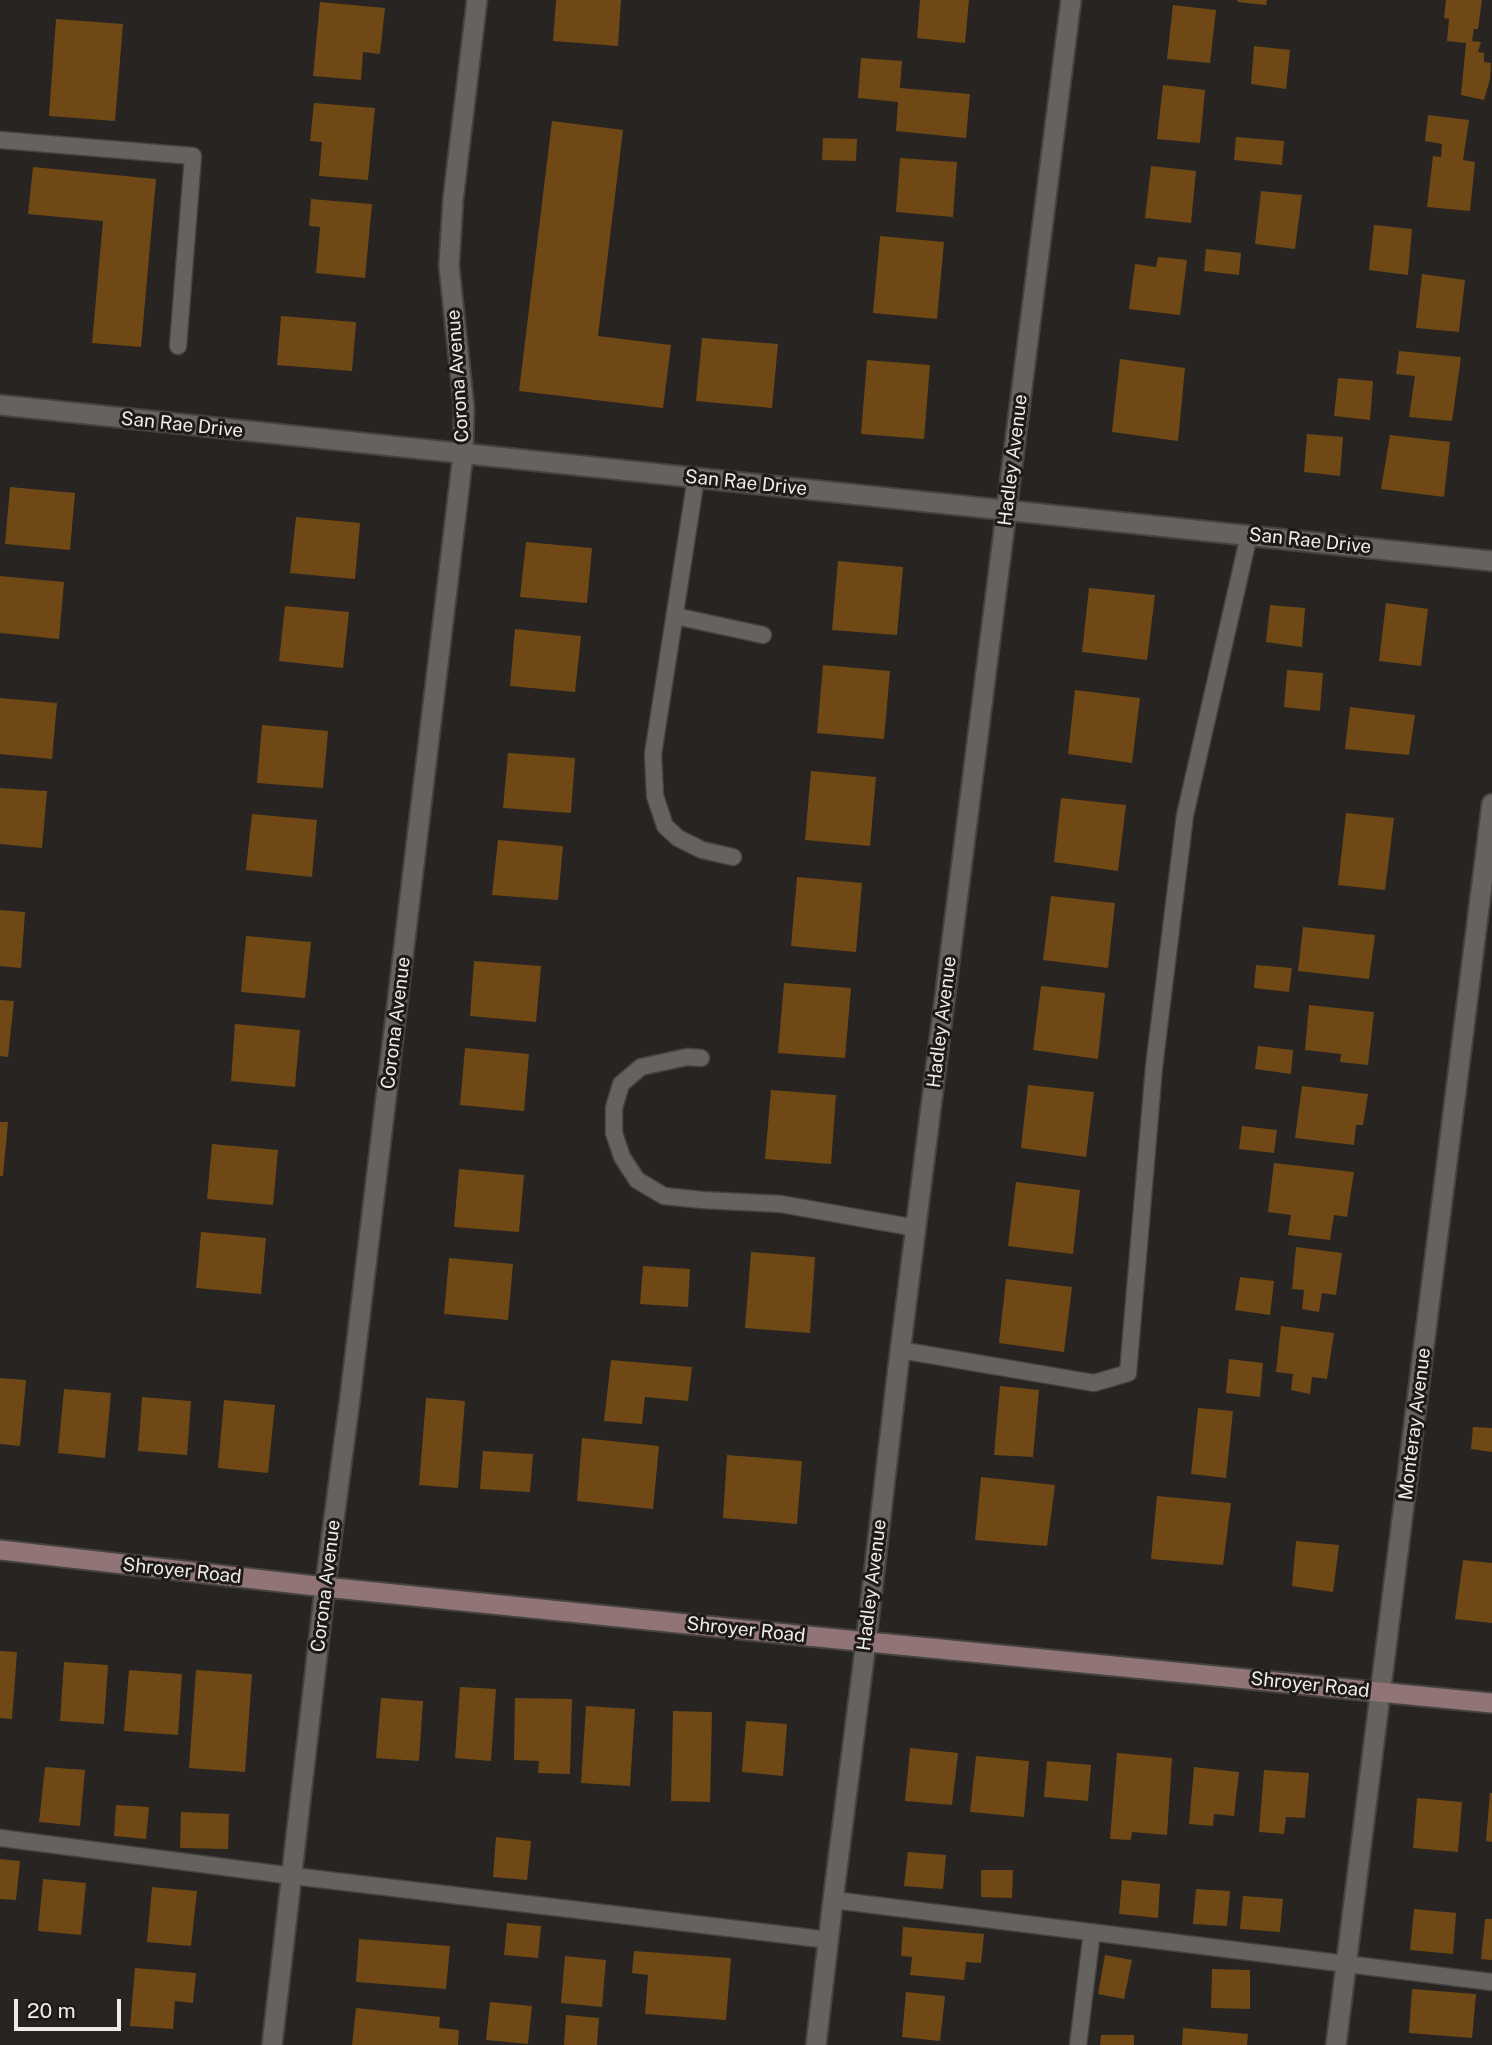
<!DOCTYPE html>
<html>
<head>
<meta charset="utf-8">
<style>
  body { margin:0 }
  #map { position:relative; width:1492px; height:2045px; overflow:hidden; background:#272421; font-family:"Public Sans",sans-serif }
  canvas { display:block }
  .scale { position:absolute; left:14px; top:1999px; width:107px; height:32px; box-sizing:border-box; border:4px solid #eeecea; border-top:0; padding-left:9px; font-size:21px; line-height:24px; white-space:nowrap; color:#eeecea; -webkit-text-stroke:5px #1d1a17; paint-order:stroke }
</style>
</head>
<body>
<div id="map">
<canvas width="1492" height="2045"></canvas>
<div class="scale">20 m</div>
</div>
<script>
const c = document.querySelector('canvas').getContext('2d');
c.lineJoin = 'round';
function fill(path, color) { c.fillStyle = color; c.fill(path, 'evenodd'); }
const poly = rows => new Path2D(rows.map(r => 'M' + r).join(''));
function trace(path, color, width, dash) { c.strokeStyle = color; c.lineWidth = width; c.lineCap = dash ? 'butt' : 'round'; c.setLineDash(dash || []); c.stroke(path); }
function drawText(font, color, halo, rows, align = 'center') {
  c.font = font + ' "Public Sans",sans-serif'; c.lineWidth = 6; c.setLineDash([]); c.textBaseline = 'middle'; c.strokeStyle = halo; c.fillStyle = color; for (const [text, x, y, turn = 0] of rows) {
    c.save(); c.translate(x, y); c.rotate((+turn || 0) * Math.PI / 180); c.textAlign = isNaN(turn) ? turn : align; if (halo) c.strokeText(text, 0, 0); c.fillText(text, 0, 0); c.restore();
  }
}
fill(poly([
  [556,0,621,0,618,46,553,41],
  [920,0,969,0,965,43,917,38],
  [1238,0,1267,0,1266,5,1237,2],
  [1446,0,1482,0,1478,29,1474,29,1472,41,1481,42,1478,52,1484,53,1484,62,1491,63,1490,79,1484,100,1461,95,1466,43,1447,41,1449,19,1444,18],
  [320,2,385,8,380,54,363,52,361,80,313,76],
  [1173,5,1216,10,1210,63,1167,59],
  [56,19,123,24,115,121,49,116],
  [1254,46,1290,50,1286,89,1251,84],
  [861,58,902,61,900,88,970,94,966,138,896,131,898,102,858,98],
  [1163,85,1205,90,1200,143,1157,139],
  [314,103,375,108,368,180,319,176,322,142,310,141],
  [1428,115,1469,120,1463,160,1475,162,1470,211,1427,207,1433,156,1441,157,1442,144,1425,141],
  [552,121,623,130,598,336,671,345,663,408,519,391],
  [1236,137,1284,141,1282,165,1234,160],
  [823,138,857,139,856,161,822,160],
  [900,158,957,162,953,217,896,212],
  [1151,166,1196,171,1191,223,1145,218],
  [33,167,156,179,141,347,92,343,103,221,28,214],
  [1261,191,1302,195,1295,249,1255,244],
  [311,199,372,204,365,278,316,273,320,227,309,226],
  [1374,225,1412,229,1408,275,1369,270],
  [880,236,944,242,937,319,873,313],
  [1206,249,1241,253,1239,275,1204,271],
  [1158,257,1187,260,1180,315,1129,309,1135,264,1156,267],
  [1422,274,1465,280,1459,332,1416,328],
  [281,316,356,322,352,371,277,365],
  [702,338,778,344,772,408,696,401],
  [1399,351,1461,357,1452,421,1409,417,1415,376,1396,374],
  [1120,359,1185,368,1178,441,1112,432],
  [867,360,930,365,924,439,861,434],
  [1338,378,1373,381,1370,420,1334,416],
  [1307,434,1343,437,1340,476,1304,472],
  [1390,435,1450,442,1444,497,1381,489],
  [10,487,75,493,70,550,5,544],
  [296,517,360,523,355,579,290,573],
  [526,542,592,548,587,603,520,597],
  [838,561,903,567,897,635,832,630],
  [0,576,64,582,59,639,0,633],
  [1089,588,1155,595,1147,660,1082,652],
  [1386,603,1428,609,1421,666,1379,661],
  [1270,605,1305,608,1302,647,1266,642],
  [285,606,349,612,343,668,279,661],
  [515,629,581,636,575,692,510,686],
  [823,665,890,671,884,739,817,733],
  [1287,670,1323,673,1320,711,1284,707],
  [1075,690,1140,698,1132,763,1068,754],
  [0,698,57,703,52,759,0,754],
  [1350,707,1415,715,1409,755,1345,749],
  [262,725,328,731,323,788,257,783],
  [508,753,575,758,571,813,503,808],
  [811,771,876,777,870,846,805,840],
  [0,788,47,791,42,848,0,844],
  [1061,798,1126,805,1118,871,1054,862],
  [1346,813,1394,818,1385,890,1338,885],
  [252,814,317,820,312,877,246,870],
  [498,840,563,846,558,900,492,895],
  [797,877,862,883,856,952,791,946],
  [1051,896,1115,903,1108,968,1043,960],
  [0,910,25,912,21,968,0,966],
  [1303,927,1375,935,1369,979,1298,971],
  [246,936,311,942,305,998,241,992],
  [474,961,541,966,536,1022,470,1016],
  [1256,965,1292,968,1289,992,1254,988],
  [784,983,851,988,845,1058,778,1053],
  [1041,986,1105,993,1098,1059,1033,1050],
  [0,1000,14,1001,8,1057,0,1056],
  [1309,1005,1374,1012,1368,1065,1340,1062,1341,1054,1305,1050],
  [235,1024,300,1030,295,1087,231,1081],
  [1258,1046,1293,1050,1291,1074,1255,1069],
  [465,1048,529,1054,524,1111,460,1105],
  [1028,1085,1094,1092,1086,1157,1021,1148],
  [1302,1086,1368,1094,1363,1125,1356,1125,1354,1145,1295,1138],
  [771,1090,836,1095,831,1164,765,1159],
  [0,1122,8,1122,3,1176,0,1176],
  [1242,1126,1277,1130,1274,1153,1239,1149],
  [212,1144,278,1150,273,1205,207,1199],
  [1274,1163,1354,1172,1347,1217,1334,1215,1330,1240,1288,1235,1291,1215,1268,1212],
  [459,1169,524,1175,519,1232,454,1227],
  [1016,1182,1080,1190,1073,1254,1008,1246],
  [201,1232,266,1238,261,1294,196,1288],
  [1296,1247,1342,1253,1336,1295,1322,1293,1319,1312,1302,1309,1304,1290,1292,1289],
  [751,1252,815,1257,810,1333,745,1328],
  [449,1258,513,1264,508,1320,444,1314],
  [643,1266,690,1269,688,1307,640,1304],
  [1240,1277,1274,1281,1270,1315,1235,1310],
  [1006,1279,1072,1287,1064,1352,999,1343],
  [1281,1326,1334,1333,1327,1379,1312,1377,1310,1394,1291,1390,1293,1374,1276,1372],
  [1229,1359,1263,1363,1260,1397,1226,1393],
  [611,1360,692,1367,688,1401,645,1397,642,1424,604,1421],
  [0,1378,26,1380,20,1446,0,1444],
  [1000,1386,1039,1390,1033,1457,994,1455],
  [64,1389,111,1393,105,1458,58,1453],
  [142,1397,191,1401,187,1455,138,1451],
  [426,1398,465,1401,458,1488,419,1485],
  [224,1400,275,1405,268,1473,218,1468],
  [1198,1408,1233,1411,1226,1478,1191,1474],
  [1473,1427,1492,1428,1492,1452,1471,1449],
  [582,1438,659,1446,653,1509,577,1501],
  [483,1451,533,1454,530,1492,480,1489],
  [727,1455,802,1461,797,1524,723,1518],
  [981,1477,1055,1485,1047,1546,975,1540],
  [1157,1496,1231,1503,1223,1565,1151,1559],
  [1296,1541,1339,1545,1333,1592,1292,1586],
  [1463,1560,1492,1563,1492,1623,1455,1619],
  [0,1651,17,1652,12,1719,0,1718],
  [64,1662,108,1665,104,1724,60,1721],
  [129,1670,182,1674,178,1735,124,1731],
  [196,1670,252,1674,245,1772,189,1768],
  [460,1687,496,1689,491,1761,455,1758],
  [381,1698,423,1701,419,1761,376,1758],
  [515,1698,572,1699,570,1774,538,1773,539,1761,514,1760],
  [586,1706,635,1709,630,1786,581,1783],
  [673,1711,712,1712,710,1802,671,1801],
  [746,1721,787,1724,783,1776,742,1772],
  [910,1748,958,1753,952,1805,905,1801],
  [1117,1753,1172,1758,1167,1835,1132,1832,1131,1840,1110,1839],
  [976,1756,1029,1761,1024,1817,970,1812],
  [1047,1761,1091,1765,1088,1801,1044,1797],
  [45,1767,85,1770,80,1826,39,1822],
  [1194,1767,1239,1772,1234,1816,1214,1814,1213,1826,1189,1824],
  [1264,1770,1309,1773,1305,1818,1286,1817,1284,1834,1259,1832],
  [1490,1793,1492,1793,1492,1842,1486,1841],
  [1417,1798,1462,1802,1458,1852,1413,1848],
  [116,1805,149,1807,146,1839,114,1836],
  [181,1812,229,1814,228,1849,180,1848],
  [496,1837,531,1841,527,1880,493,1877],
  [908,1852,946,1855,943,1889,904,1886],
  [0,1859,20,1861,16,1900,0,1899],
  [981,1870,1013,1870,1012,1898,981,1897],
  [43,1879,86,1883,81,1935,38,1931],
  [1122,1880,1160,1884,1158,1918,1119,1914],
  [152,1887,197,1891,191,1946,147,1942],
  [1196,1889,1230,1891,1227,1926,1193,1924],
  [1243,1896,1283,1899,1280,1932,1240,1929],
  [1414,1909,1456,1913,1453,1954,1410,1950],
  [1485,1919,1492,1919,1492,1960,1481,1959],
  [507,1923,541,1926,538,1958,504,1955],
  [903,1927,984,1934,981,1963,966,1962,964,1980,910,1975,912,1957,901,1956],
  [359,1939,450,1946,446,1989,356,1982],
  [634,1951,731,1958,726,2020,645,2014,648,1975,632,1973],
  [1105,1955,1132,1960,1124,1999,1098,1994],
  [565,1956,606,1960,602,2007,561,2003],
  [135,1968,196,1973,193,2003,175,2001,173,2029,130,2026],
  [1212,1969,1250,1970,1250,2009,1211,2008],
  [1412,1989,1476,1994,1472,2038,1409,2033],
  [906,1992,945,1996,940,2041,902,2037],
  [490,2002,532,2006,528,2044,486,2040],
  [356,2008,440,2017,439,2028,459,2030,458,2045,352,2045],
  [566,2015,599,2018,597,2045,564,2045],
  [1183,2028,1248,2034,1247,2045,1182,2045],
  [1101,2035,1134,2035,1134,2045,1100,2045]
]), '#704815');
const service = poly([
  [0,140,193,156,178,346],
  [696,478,653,754,655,796,665,826,678,838,702,850,733,857],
  [675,616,763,635],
  [701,1058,687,1057,641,1067,621,1084,614,1108,614,1133,622,1157,637,1180,664,1196,702,1200,781,1204,916,1228],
  [900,1350,1094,1383,1128,1373,1154,1067,1185,815,1249,535],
  [0,1838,293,1876,829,1940],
  [833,1900,1492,1982],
  [1078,2045,1092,1932]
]);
const minor = poly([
  [0,405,1492,561],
  [272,2045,325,1587,350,1398,463,455,464,407,449,266,453,200,477,0],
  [816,2045,833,1900,866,1642,898,1368,1071,0],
  [1336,2045,1492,804]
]);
const secondary = poly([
  [0,1550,325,1587,736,1629,1492,1703]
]);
trace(service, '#454340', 19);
trace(minor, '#454340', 23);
trace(secondary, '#454340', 23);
trace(service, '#66635f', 16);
trace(minor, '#66635f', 19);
trace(secondary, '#917576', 19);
drawText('19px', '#eeecea', '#1d1a17', [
  ["Corona Avenue",458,376,-94],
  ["San Rae Drive",182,425,6],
  ["Hadley Avenue",1013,460,-83],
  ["San Rae Drive",746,483,6],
  ["San Rae Drive",1310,541,6],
  ["Hadley Avenue",942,1022,-83],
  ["Corona Avenue",396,1023,-83],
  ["Monteray Avenue",1415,1424,-83],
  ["Shroyer Road",182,1571,6],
  ["Hadley Avenue",872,1585,-83],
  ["Corona Avenue",326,1586,-83],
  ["Shroyer Road",746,1630,6],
  ["Shroyer Road",1310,1685,6]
]);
</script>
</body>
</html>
